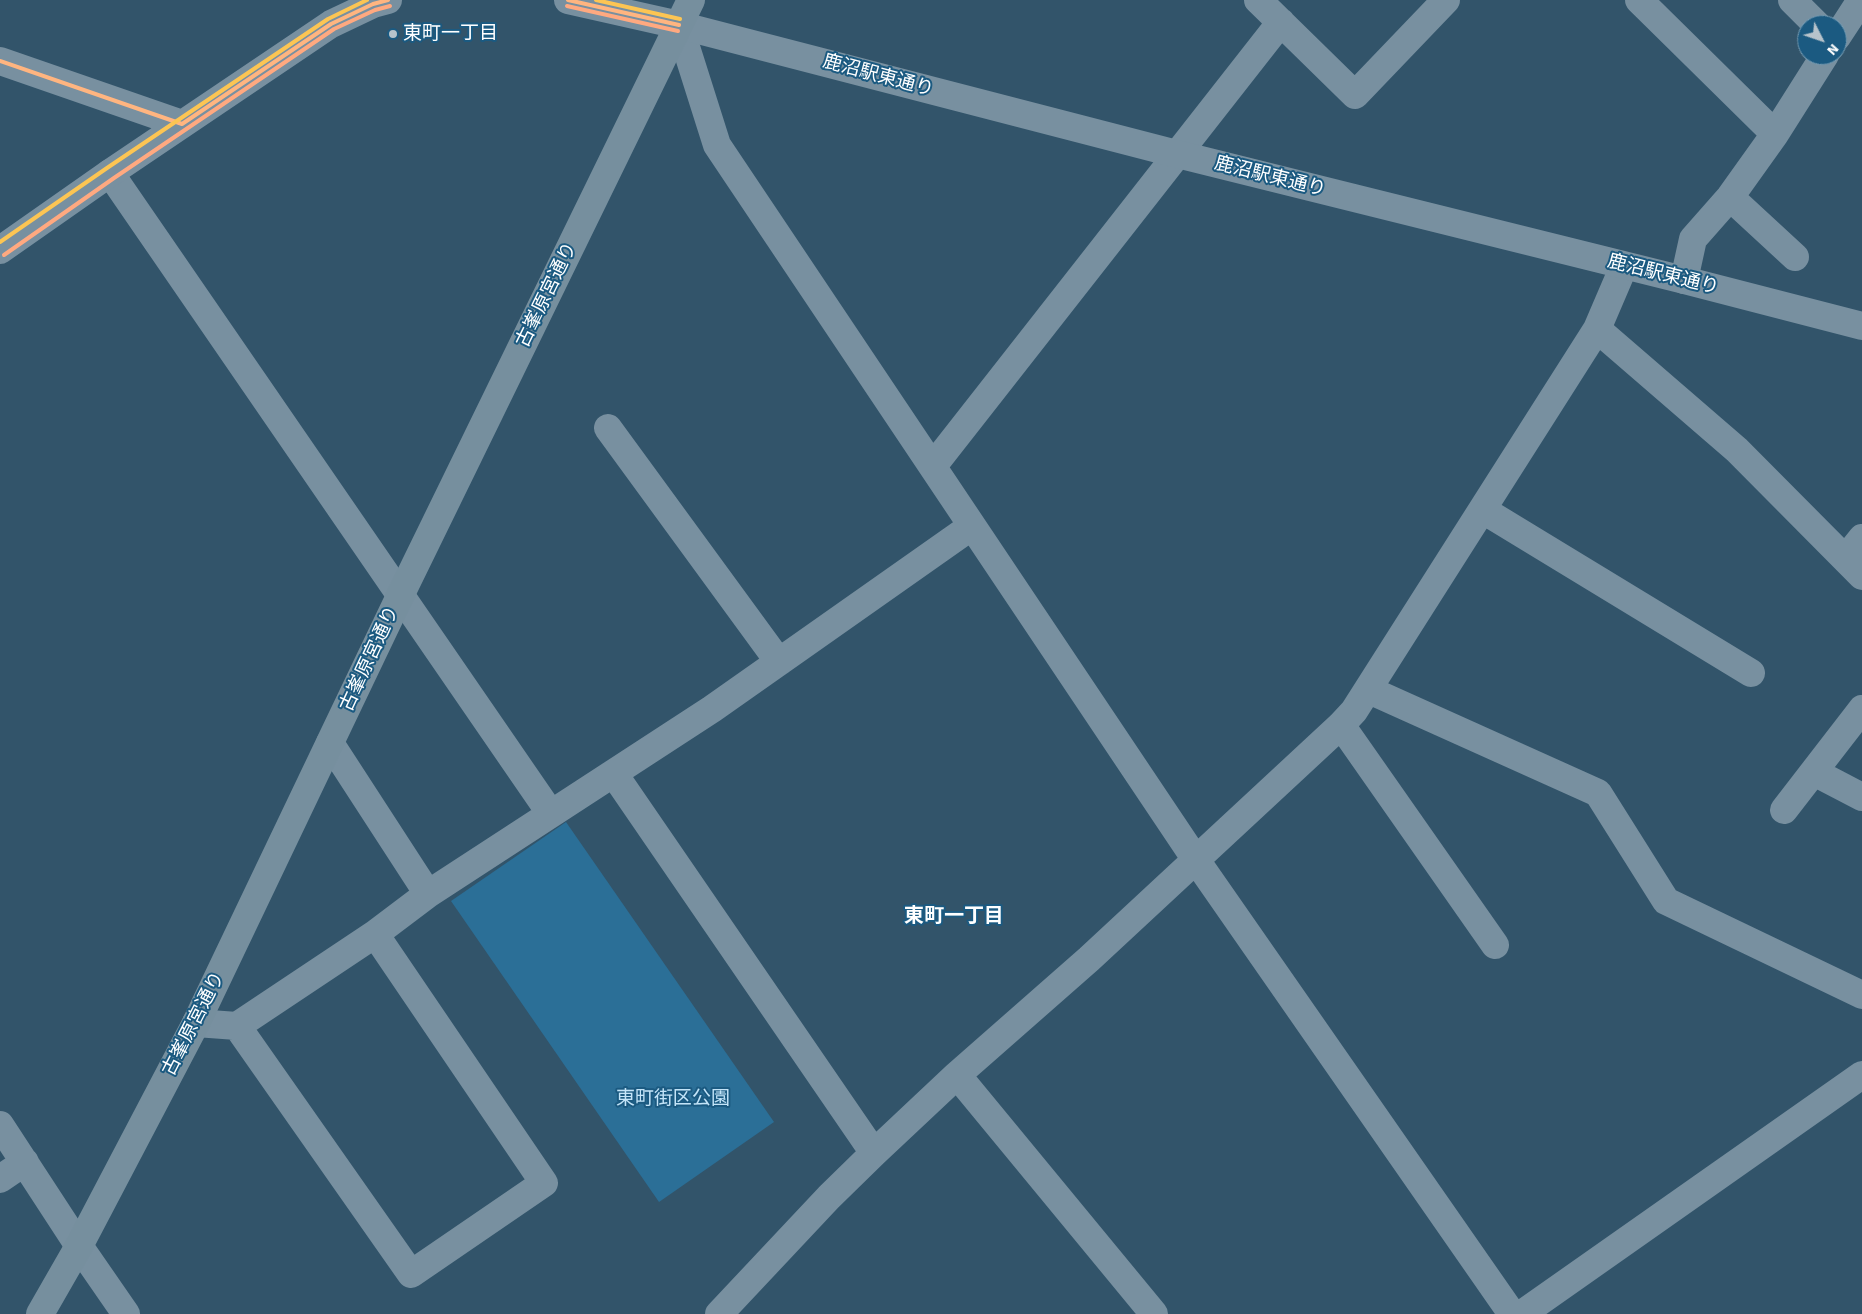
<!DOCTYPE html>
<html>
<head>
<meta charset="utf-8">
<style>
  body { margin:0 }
  #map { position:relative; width:1862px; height:1314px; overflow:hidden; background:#32546a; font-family:Signika,sans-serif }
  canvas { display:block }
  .north { position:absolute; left:1797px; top:15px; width:50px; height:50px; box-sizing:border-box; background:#1b5a81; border:1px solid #769cb3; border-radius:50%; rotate:131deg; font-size:14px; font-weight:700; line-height:20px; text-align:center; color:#fff }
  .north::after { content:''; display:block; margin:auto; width:18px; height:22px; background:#b7c3cb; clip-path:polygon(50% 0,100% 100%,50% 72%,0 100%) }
</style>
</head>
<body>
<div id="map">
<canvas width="1862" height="1314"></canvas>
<div class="north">N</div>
</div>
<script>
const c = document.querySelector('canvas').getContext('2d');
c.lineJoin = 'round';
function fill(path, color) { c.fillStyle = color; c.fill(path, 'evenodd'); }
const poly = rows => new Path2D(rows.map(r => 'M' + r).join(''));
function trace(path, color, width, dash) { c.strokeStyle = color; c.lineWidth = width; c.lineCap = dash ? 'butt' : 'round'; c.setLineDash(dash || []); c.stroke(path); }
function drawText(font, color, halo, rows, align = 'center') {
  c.font = font + ' Signika,"Noto Sans JP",sans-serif'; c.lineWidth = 4; c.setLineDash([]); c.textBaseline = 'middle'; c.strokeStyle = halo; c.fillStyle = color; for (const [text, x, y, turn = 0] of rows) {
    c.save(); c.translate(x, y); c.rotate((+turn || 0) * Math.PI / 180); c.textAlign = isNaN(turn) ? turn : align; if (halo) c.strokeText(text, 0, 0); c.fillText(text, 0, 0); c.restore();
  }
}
fill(poly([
  [566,822,774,1122,659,1202,451,901]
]), '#2b6f97');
trace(poly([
  [1258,0,1355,95,1446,0],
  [1639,0,1775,134],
  [1792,0,1817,25],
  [679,25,717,145,1196,860,1512,1314],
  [1837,37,1861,0],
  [110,173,551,814],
  [1730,197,1795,257],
  [1684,280,1693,239,1730,197,1775,134,1825,55],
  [1597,329,1737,450,1862,576],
  [608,428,779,662],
  [933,466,1281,22],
  [1483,510,1751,673],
  [1846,558,1862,538],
  [1369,690,1598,793,1666,901,1862,995],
  [1341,725,1495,945],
  [330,743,428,894],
  [1814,772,1862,797],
  [614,774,874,1153],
  [1784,810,1862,709],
  [196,1023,237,1026,375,934,428,894,712,709,972,526],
  [237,1026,411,1274,544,1183,375,934],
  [957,1075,1154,1314],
  [0,1125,79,1246,126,1314],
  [0,1179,25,1162],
  [719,1314,829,1197,874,1153,957,1075,1089,959,1341,725,1354,711,1597,329,1624,266],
  [1522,1314,1862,1075]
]), '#7890a0', 28);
trace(poly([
  [568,0,679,25,1177,154,1684,280,1862,326],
  [0,61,182,124],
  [0,250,110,173,331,24,373,4,388,0]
]), '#7890a0', 28);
trace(poly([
  [40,1314,79,1246,196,1023,400,596,691,0]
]), '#768f9e', 28);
trace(poly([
  [568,0,679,25],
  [0,61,182,124],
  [182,124,331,24,373,4,388,0]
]), '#ffb580', 4);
trace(poly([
  [567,6,678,31],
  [4,255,114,178,334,29,375,10,390,6]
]), '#ffa980', 4);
trace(poly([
  [596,0,680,19],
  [0,242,107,168,328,19,367,0]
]), '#fcc553', 4);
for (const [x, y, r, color] of [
  [393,34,5,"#b7c3cb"]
]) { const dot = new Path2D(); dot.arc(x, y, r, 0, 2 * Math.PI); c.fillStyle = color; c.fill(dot); trace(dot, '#1b5a81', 2); }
drawText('19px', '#fff', '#1b5a81', [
  ["東町一丁目",403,34]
], 'left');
drawText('19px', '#fff', '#1b5a81', [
  ["鹿沼駅東通り",878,76,15],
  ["鹿沼駅東通り",1270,177,14],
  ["鹿沼駅東通り",1663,275,14],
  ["古峯原宮通り",547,295,-64],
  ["古峯原宮通り",370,659,-65],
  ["古峯原宮通り",194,1024,-63]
]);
drawText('19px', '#c3e4f8', '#1b5a81', [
  ["東町街区公園",673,1099]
]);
drawText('bold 20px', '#fff', '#1b5a81', [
  ["東町一丁目",954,917]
]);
</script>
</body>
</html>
